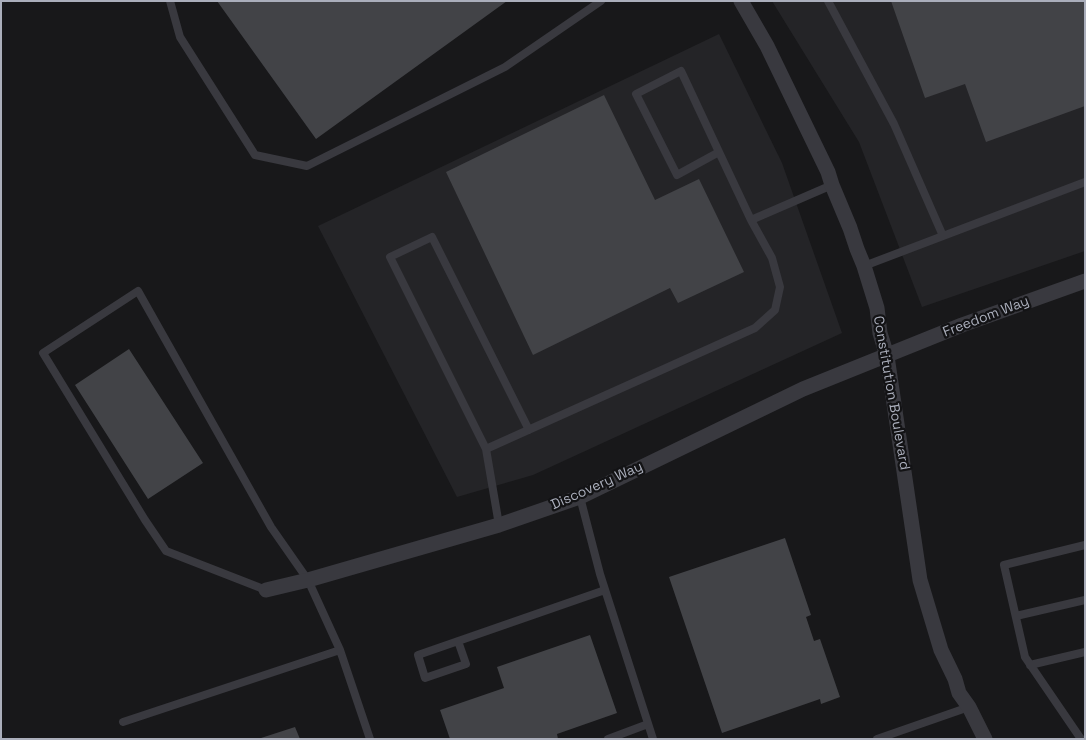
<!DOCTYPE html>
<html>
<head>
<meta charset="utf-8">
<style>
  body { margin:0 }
  #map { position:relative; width:1086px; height:740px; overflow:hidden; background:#18181a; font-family:"Space Grotesk",sans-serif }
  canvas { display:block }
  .frame { position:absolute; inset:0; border:2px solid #aaaebb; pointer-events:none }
</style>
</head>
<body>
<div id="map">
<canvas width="1086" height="740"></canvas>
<div class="frame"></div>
</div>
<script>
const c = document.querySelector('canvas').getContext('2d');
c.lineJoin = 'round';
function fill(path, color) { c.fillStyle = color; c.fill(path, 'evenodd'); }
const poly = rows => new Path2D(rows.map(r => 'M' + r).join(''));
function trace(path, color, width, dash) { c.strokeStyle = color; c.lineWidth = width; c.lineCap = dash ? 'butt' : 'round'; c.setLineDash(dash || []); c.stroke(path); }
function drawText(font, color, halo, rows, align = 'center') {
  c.font = font + ' "Space Grotesk",sans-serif'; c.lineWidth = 4.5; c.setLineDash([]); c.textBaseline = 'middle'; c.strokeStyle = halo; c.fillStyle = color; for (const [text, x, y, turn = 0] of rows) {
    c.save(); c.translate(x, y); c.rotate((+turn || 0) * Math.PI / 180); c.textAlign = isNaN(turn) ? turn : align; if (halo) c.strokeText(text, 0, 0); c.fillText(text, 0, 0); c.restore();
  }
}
fill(poly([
  [772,1,1085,1,1085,251,922,307,859,142],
  [719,34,782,163,842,333,533,475,457,497,318,226]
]), '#242427');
fill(poly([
  [217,1,507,1,316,139],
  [891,1,1085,1,1085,106,986,142,965,84,925,98],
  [604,95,655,200,699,179,744,272,678,303,670,288,533,355,446,172],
  [129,349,203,463,148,499,75,385],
  [785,538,811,615,806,617,814,641,820,639,840,697,821,704,820,699,722,733,669,577],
  [590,635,617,713,557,734,558,739,450,739,440,710,504,688,497,667],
  [295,727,300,739,261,739,261,738]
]), '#424347');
trace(poly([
  [170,1,180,37,255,155,307,166,505,67,601,1],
  [828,1,894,124,943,236],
  [719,152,677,175,636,94,681,71,719,152,751,220,832,185],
  [864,266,1085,182],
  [486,449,390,257,432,237,529,430],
  [580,497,600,574,653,739],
  [499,525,486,449,755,328,775,310,780,287,772,258,751,220],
  [266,590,166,551,145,520,43,353,138,291,271,527,308,580,340,650,370,739],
  [1016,616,1085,600],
  [458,641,466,664,425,678,418,655,605,590],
  [1030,665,1085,652],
  [123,722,340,650],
  [608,739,648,724],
  [877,739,969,707],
  [1081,739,1025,657,1004,565,1085,545]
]), '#39393f', 8);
trace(poly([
  [741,1,767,46,828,172,832,185,850,228,857,249,864,266,877,308,880,333,887,356,920,580,941,650,955,679,959,693,969,707,985,739],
  [266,590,308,580,499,525,580,497,803,389,962,325,1085,281]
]), '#39393f', 15);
drawText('14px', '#aaaebb', '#131315', [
  ["Freedom Way",986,317,-21],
  ["Constitution Boulevard",891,393,80],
  ["Discovery Way",597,486,-24]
]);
</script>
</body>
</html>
